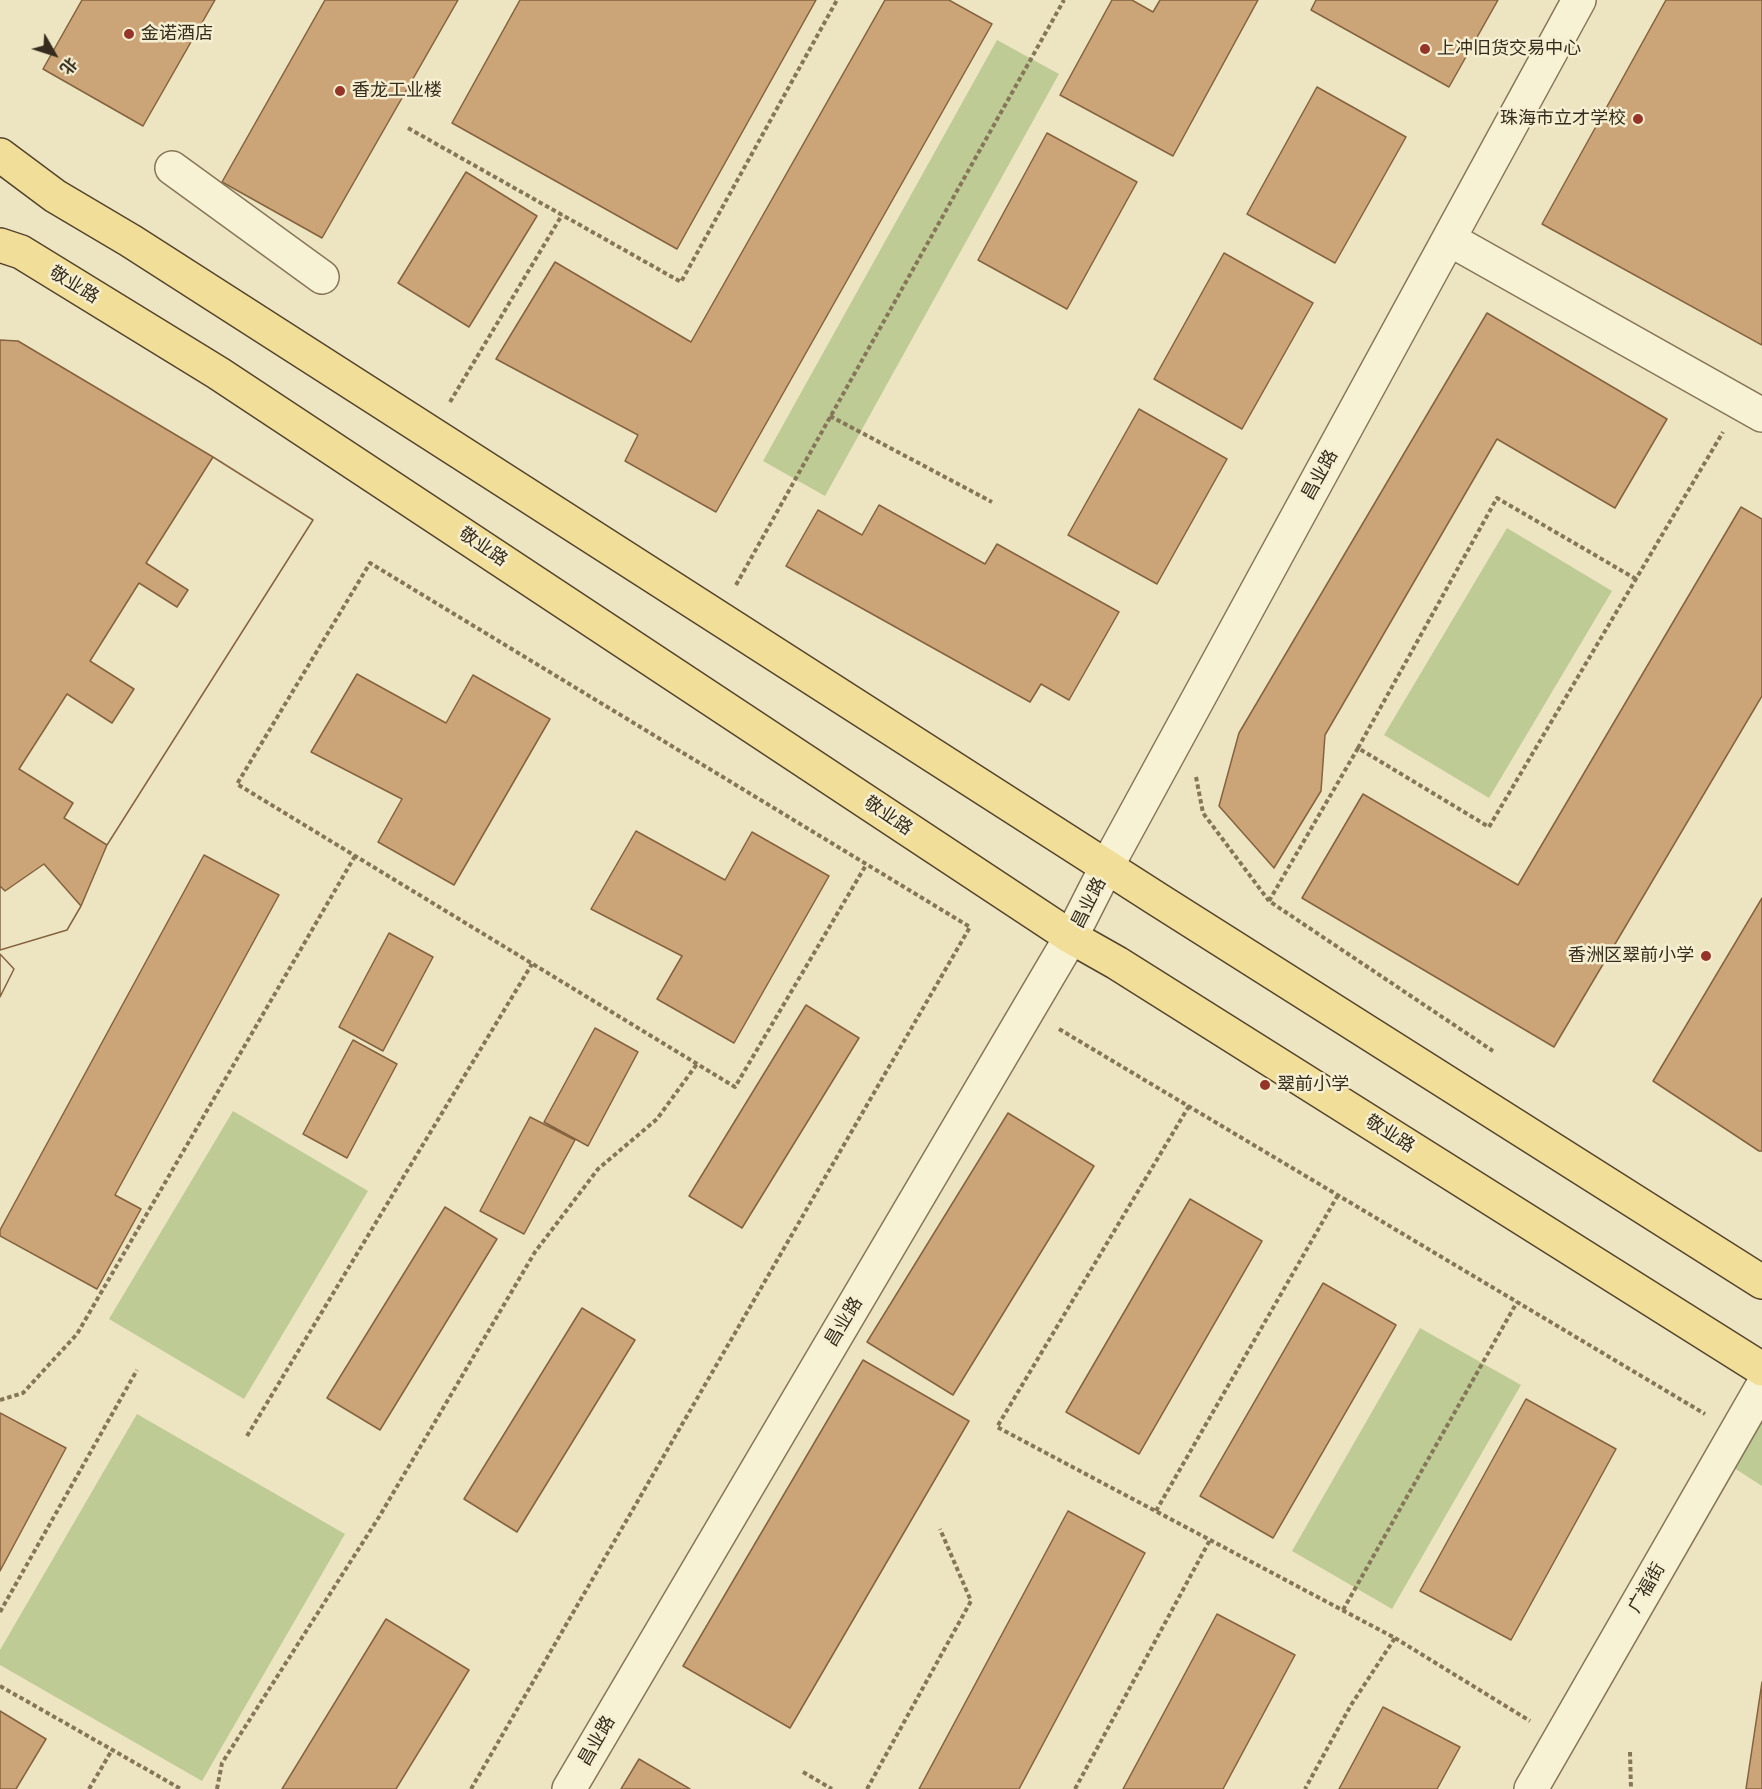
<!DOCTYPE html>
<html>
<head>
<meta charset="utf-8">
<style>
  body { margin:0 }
  #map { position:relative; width:1762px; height:1789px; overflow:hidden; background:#ede5c1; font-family:"Roboto Serif","Noto Sans SC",serif }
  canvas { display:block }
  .north { position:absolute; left:24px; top:24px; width:60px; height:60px; -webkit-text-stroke:4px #f5eed0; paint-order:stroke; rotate:129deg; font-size:16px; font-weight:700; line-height:24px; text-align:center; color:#362c1d }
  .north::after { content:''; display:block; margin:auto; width:21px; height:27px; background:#362c1d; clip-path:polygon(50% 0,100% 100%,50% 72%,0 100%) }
</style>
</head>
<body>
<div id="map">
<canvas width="1762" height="1789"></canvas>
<div class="north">北</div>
</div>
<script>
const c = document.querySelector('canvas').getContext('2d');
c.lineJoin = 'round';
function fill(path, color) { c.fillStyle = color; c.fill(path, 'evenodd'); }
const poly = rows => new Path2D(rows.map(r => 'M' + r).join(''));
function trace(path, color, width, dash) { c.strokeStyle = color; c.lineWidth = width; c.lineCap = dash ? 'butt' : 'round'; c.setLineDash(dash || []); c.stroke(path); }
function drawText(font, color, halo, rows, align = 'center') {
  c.font = font + ' "Roboto Serif","Noto Sans SC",serif'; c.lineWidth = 5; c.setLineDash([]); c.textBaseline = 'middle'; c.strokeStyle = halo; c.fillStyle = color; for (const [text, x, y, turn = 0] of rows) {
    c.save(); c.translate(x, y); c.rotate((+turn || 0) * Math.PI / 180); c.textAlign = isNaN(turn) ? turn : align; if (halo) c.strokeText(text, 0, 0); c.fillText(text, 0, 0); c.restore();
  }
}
fill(poly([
  [997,40,1059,74,825,496,763,461],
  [1507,528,1612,591,1489,798,1384,735],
  [233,1111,368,1191,244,1399,109,1319],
  [1420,1328,1521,1385,1392,1609,1292,1551],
  [137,1414,345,1534,202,1781,0,1665,0,1650],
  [1762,1420,1762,1486,1731,1466]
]), '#bfcb95');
const building = poly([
  [82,0,215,0,143,126,43,69,82,0],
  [325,0,458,0,322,238,222,182,325,0],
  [520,0,816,0,677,249,452,123,520,0],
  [885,0,949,0,992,24,716,512,625,461,638,435,496,359,555,262,691,342,885,0],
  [1112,0,1132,0,1153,12,1160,0,1258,0,1173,156,1060,95,1112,0],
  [1316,0,1498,0,1449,87,1311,10,1316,0],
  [1666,0,1762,0,1762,345,1542,224,1666,0],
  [1317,87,1406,137,1335,263,1247,214,1317,87],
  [1047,133,1137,182,1067,309,978,260,1047,133],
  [466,172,537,216,469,327,398,283,466,172],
  [1224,253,1313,303,1242,429,1154,379,1224,253],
  [1487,313,1667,419,1615,508,1497,439,1325,735,1321,791,1274,868,1219,806,1239,733,1487,313],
  [0,340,18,341,213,457,313,520,107,845,81,906,67,930,0,950,0,340],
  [1139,409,1227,459,1157,584,1068,535,1139,409],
  [213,457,313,520,107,845,64,818,73,803,19,769,67,694,112,723,134,689,90,661,139,583,177,607,188,590,146,563,213,457],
  [879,505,985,564,997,544,1119,612,1069,700,1041,684,1030,702,786,566,818,510,862,535,879,505],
  [1741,507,1762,519,1762,696,1554,1047,1302,898,1363,794,1518,885,1741,507],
  [357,674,446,723,473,675,550,719,454,885,378,842,402,799,311,752,357,674],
  [636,831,725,880,752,832,829,876,734,1043,657,999,682,956,591,909,636,831],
  [204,855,279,895,115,1195,141,1209,97,1289,0,1236,0,1230,204,855],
  [44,864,81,906,67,930,0,950,0,886,5,891,44,864],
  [1762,898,1762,1151,1759,1151,1653,1081,1762,898],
  [389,933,433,957,383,1051,339,1027,389,933],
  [0,954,14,969,0,997,0,954],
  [0,954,14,969,0,997,0,954],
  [806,1005,859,1038,742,1228,689,1196,806,1005],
  [595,1028,638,1052,588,1146,544,1122,595,1028],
  [353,1040,397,1064,347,1158,303,1134,353,1040],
  [1008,1113,1094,1166,953,1395,867,1342,1008,1113],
  [530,1117,575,1140,524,1234,480,1211,530,1117],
  [1190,1199,1262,1241,1139,1454,1066,1412,1190,1199],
  [445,1207,497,1239,380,1430,327,1398,445,1207],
  [1323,1283,1396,1325,1273,1538,1200,1496,1323,1283],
  [582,1308,635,1340,517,1532,464,1499,582,1308],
  [863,1360,969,1421,790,1728,683,1666,863,1360],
  [1526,1399,1616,1449,1511,1640,1420,1591,1526,1399],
  [0,1413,66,1448,0,1571,0,1413],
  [1068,1511,1145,1553,1019,1789,919,1789,1068,1511],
  [1217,1614,1295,1655,1223,1789,1123,1789,1217,1614],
  [386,1619,469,1670,396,1789,282,1789,386,1619],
  [1762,1682,1762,1789,1746,1789,1762,1682],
  [1383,1707,1460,1747,1437,1789,1339,1789,1383,1707],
  [0,1711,46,1739,16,1789,0,1789,0,1711],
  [639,1759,690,1789,621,1789,639,1759]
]);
fill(building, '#cba477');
trace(building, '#85633f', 1.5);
const minor = poly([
  [172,168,322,277],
  [1449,239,1762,415],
  [569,1789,1071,937,1107,866,1579,0],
  [1531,1789,1762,1387]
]);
const major = poly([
  [0,155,55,196,131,241,1157,899,1762,1282],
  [0,245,21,252,218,373,1071,937,1117,963,1762,1369]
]);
trace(minor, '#867659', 36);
trace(major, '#54442d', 36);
trace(poly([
  [408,128,681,282,837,0],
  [450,402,562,215],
  [830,416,992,502],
  [1636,579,1497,498,1358,748,1489,827,1723,432],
  [736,585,1064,0],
  [1358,748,1269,901,1493,1051],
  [1196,777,1203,813,1269,901],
  [1059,1029,1705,1414],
  [1189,1106,997,1427,1395,1638,1351,1705,1305,1789],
  [0,1400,23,1393,77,1334,355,856],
  [247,1436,532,964],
  [1156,1511,1338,1195],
  [1343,1610,1517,1302],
  [0,1612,137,1370],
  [1395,1638,1530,1721],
  [0,1686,181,1789],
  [1630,1752,1631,1789],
  [803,1772,832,1789],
  [89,1789,112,1750],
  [217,1789,222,1763,379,1517,535,1252,598,1169,657,1119,697,1064],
  [471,1789,970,927,370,563,237,784,735,1087,866,865],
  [867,1789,971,1601,940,1529],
  [1075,1789,1210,1540]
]), '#867659', 4, [4.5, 3]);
trace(minor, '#f8f2d4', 33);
trace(major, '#f1df99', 33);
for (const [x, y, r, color] of [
  [129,34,6,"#953529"],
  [1425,49,6,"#953529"],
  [340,91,6,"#953529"],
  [1638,119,6,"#953529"],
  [1706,956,6,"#953529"],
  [1265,1085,6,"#953529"]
]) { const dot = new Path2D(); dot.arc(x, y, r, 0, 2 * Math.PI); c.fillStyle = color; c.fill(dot); trace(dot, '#f5eed0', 2); }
drawText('18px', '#362c1d', '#f5eed0', [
  ["金诺酒店",141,34],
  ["上冲旧货交易中心",1437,49],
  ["香龙工业楼",352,91],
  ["珠海市立才学校",1626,119,"right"],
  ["香洲区翠前小学",1694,956,"right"],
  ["翠前小学",1277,1085]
], 'left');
drawText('18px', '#362c1d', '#f5eed0', [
  ["敬业路",74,285,31],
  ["昌业路",1320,475,-61],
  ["敬业路",483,547,34],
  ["敬业路",888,816,34],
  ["昌业路",1089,903,-63],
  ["敬业路",1390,1134,32],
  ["昌业路",844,1322,-59],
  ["广福街",1647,1588,-60],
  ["昌业路",597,1741,-60]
]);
</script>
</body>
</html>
